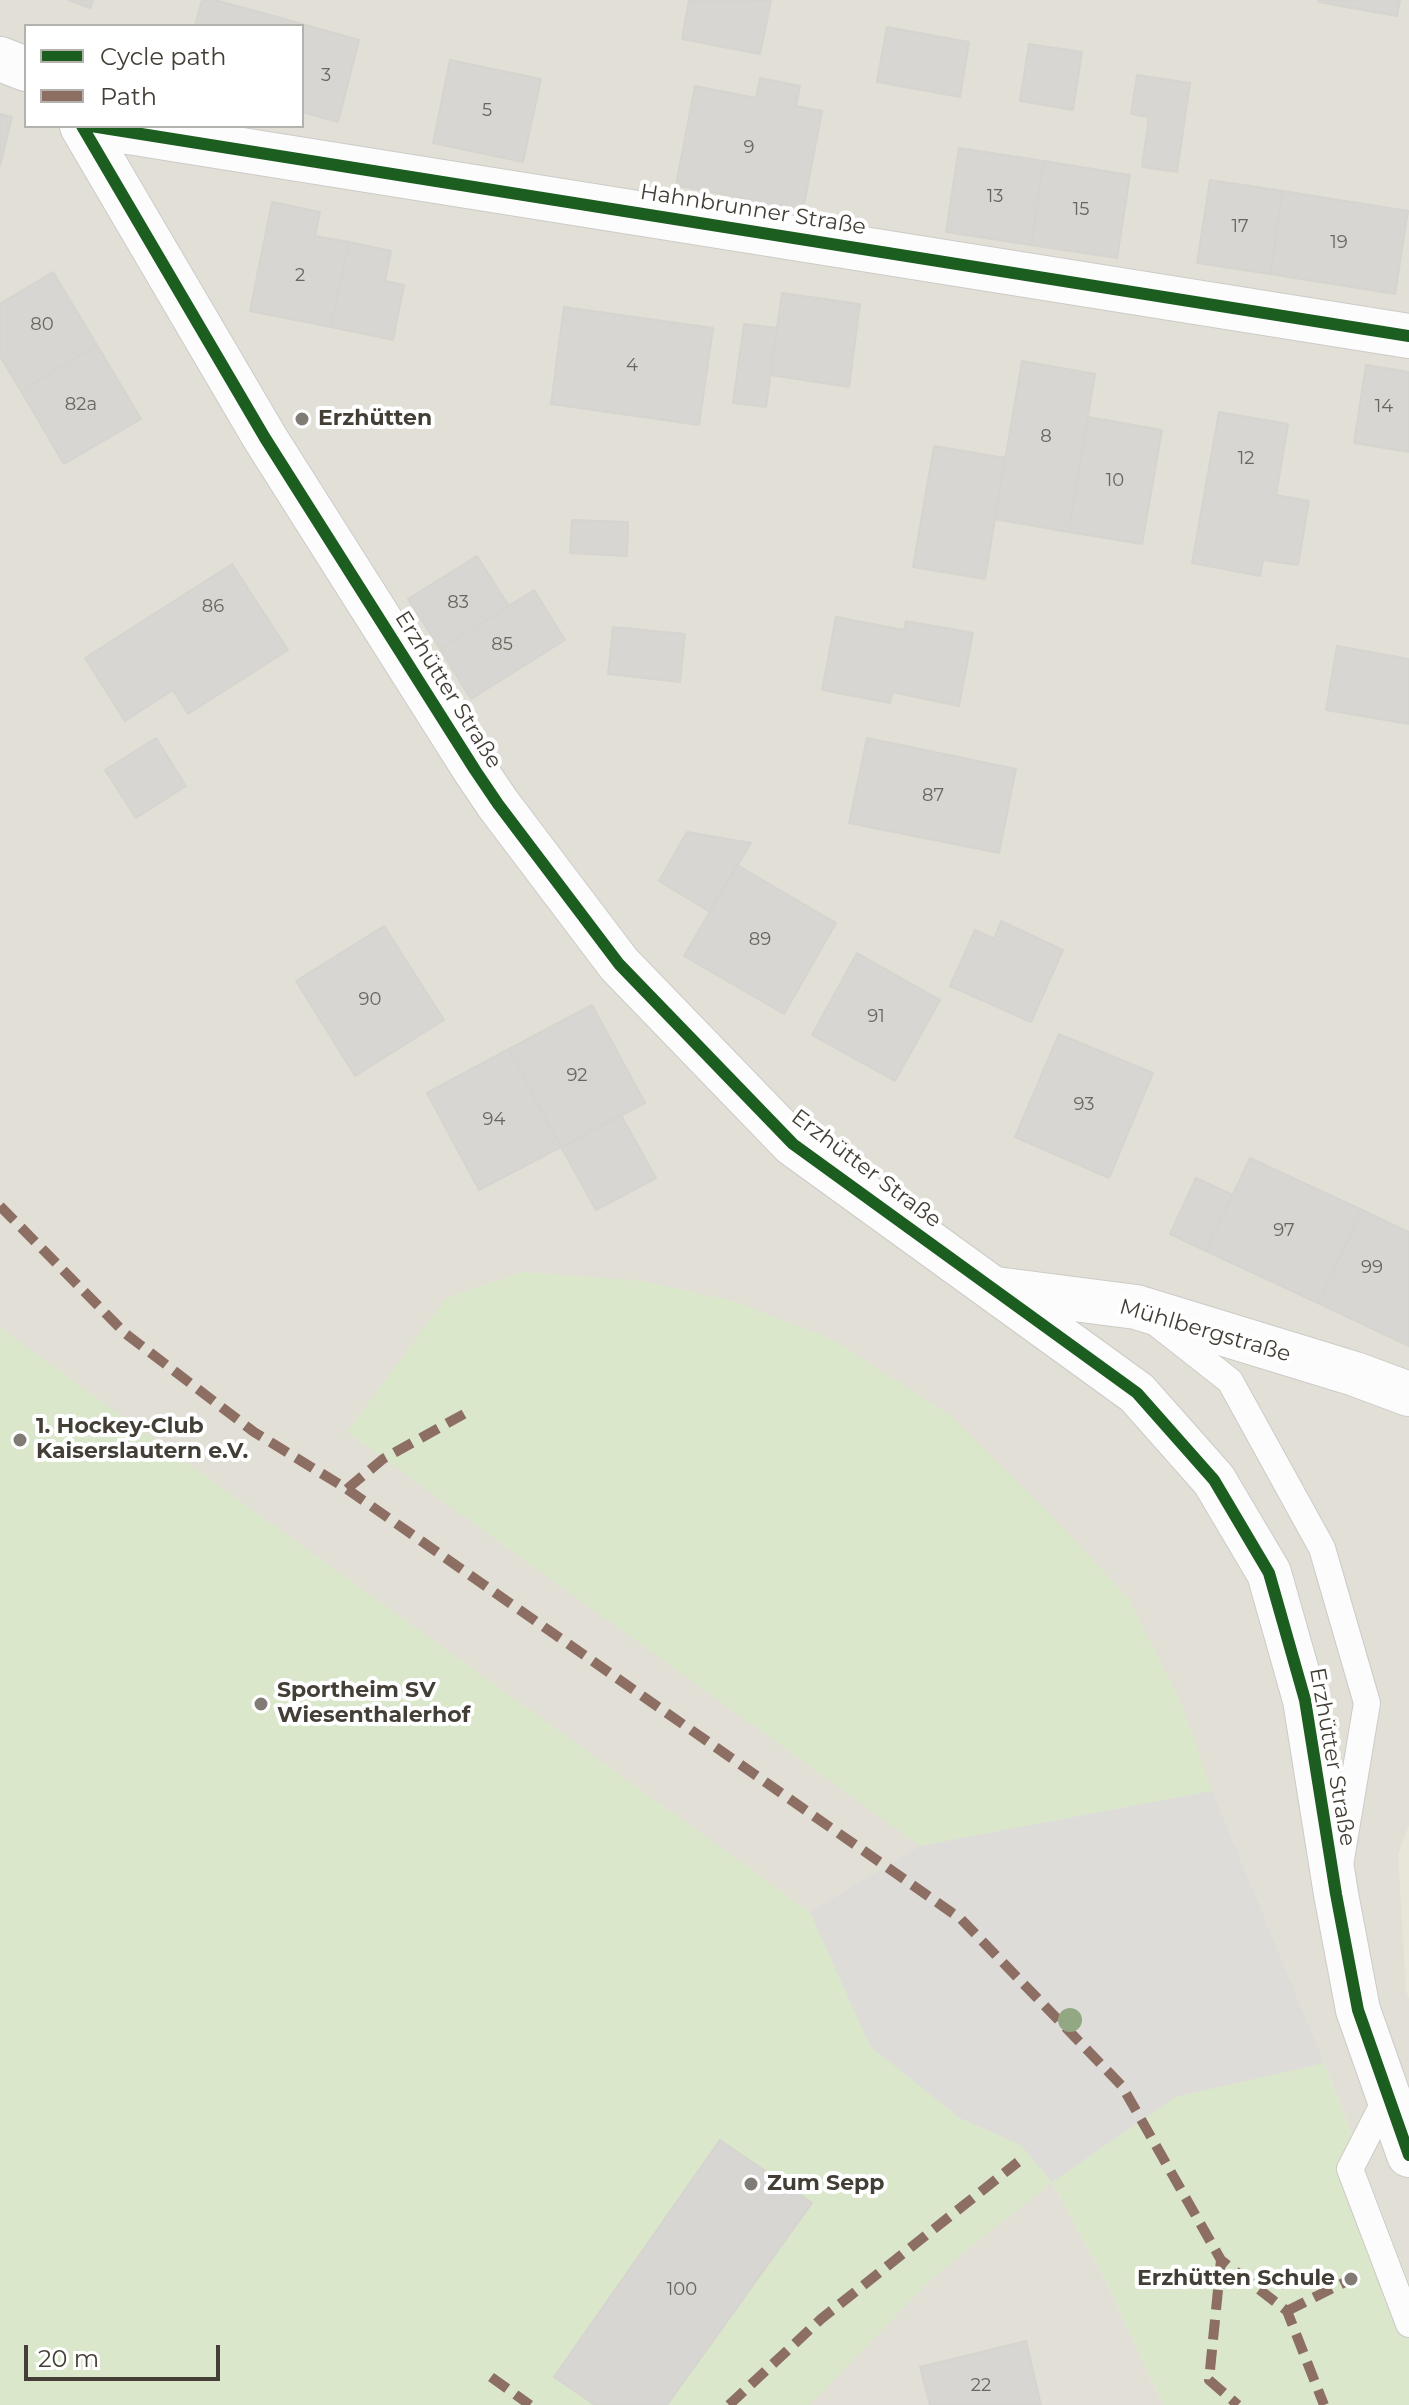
<!DOCTYPE html>
<html>
<head>
<meta charset="utf-8">
<style>
  body { margin:0 }
  #map { position:relative; width:1409px; height:2405px; overflow:hidden; background:#eeede9; font-family:Montserrat,sans-serif }
  canvas { display:block }
  .legend { position:absolute; left:24px; top:24px; width:280px; height:104px; box-sizing:border-box; background:#fff; border:2px solid #b4b2af; margin:0; padding:10px 14px; list-style:none; font-size:24px; color:#443f36 }
  .legend li { display:flex; align-items:center; gap:16px; height:40px }
  .legend b { width:40px; border:2px solid #b4b2af }
  .scale { position:absolute; left:24px; top:2345px; width:196px; height:36px; box-sizing:border-box; border:4px solid #443f36; border-top:0; padding-left:10px; font-size:24px; line-height:28px; white-space:nowrap; color:#443f36; -webkit-text-stroke:6px #fff; paint-order:stroke }
</style>
</head>
<body>
<div id="map">
<canvas width="1409" height="2405"></canvas>
<ul class="legend">
<li><b style="height:10px;background:#1b5e20"></b>Cycle path</li>
<li><b style="height:10px;background:#8d6e63"></b>Path</li>
</ul>
<div class="scale">20 m</div>
</div>
<script>
const c = document.querySelector('canvas').getContext('2d');
c.lineJoin = 'round';
function fill(path, color) { c.fillStyle = color; c.fill(path, 'evenodd'); }
const poly = rows => new Path2D(rows.map(r => 'M' + r).join(''));
function trace(path, color, width, dash) { c.strokeStyle = color; c.lineWidth = width; c.lineCap = dash ? 'butt' : 'round'; c.setLineDash(dash || []); c.stroke(path); }
function drawText(font, color, halo, rows, align = 'center') {
  c.font = font + ' Montserrat,sans-serif'; c.lineWidth = 8; c.setLineDash([]); c.textBaseline = 'middle'; c.strokeStyle = halo; c.fillStyle = color; for (const [text, x, y, turn = 0] of rows) {
    c.save(); c.translate(x, y); c.rotate((+turn || 0) * Math.PI / 180); c.textAlign = isNaN(turn) ? turn : align; if (halo) c.strokeText(text, 0, 0); c.fillText(text, 0, 0); c.restore();
  }
}
fill(poly([
  [0,0,1409,0,1409,2283,1324,2063,1052,2182,1106,2282,1163,2405,0,2405],
  [26,26,302,26,302,126,26,126]
]), '#e2dfd7');
fill(poly([
  [1409,1825,1409,1999,1406,1991,1398,1854]
]), '#e8e5d9');
fill(poly([
  [523,1272,643,1281,733,1301,833,1340,951,1416,1052,1516,1128,1598,1181,1702,1212,1791,920,1846,347,1432,446,1298],
  [0,1328,810,1912,870,2046,960,2118,1021,2145,1052,2182,1175,2097,1324,2063,1409,2283,1409,2405,1163,2405,1106,2282,1052,2182,932,2278,810,2405,0,2405]
]), '#dbe7cb');
fill(poly([
  [1212,1791,1324,2063,1175,2097,1052,2182,1021,2145,960,2118,870,2046,810,1912,920,1846]
]), '#dedcd9');
const building = poly([
  [68,0,93,0,90,8,68,0],
  [202,0,215,0,281,18,279,26,195,26,202,0],
  [689,0,771,1,760,54,682,39,689,0],
  [1319,0,1400,0,1397,16,1318,2,1319,0],
  [281,18,359,40,338,122,302,112,302,26,279,26,281,18],
  [887,27,969,42,960,97,877,82,887,27],
  [1029,44,1082,52,1073,110,1020,101,1029,44],
  [450,60,541,79,523,162,433,143,450,60],
  [1137,75,1190,83,1177,172,1142,167,1149,117,1131,114,1137,75],
  [760,78,800,86,796,106,822,111,803,210,676,185,695,86,756,98,760,78],
  [0,114,12,117,0,166,0,114],
  [959,148,1044,161,1031,245,946,232,959,148],
  [1044,161,1130,175,1117,258,1031,245,1044,161],
  [1210,180,1283,191,1270,274,1197,263,1210,180],
  [1283,191,1408,211,1395,294,1270,274,1283,191],
  [272,202,320,212,315,236,349,242,331,327,250,311,272,202],
  [349,242,391,251,385,281,404,285,393,340,331,327,349,242],
  [53,272,97,345,21,391,0,356,0,304,53,272],
  [782,293,860,304,849,387,770,375,782,293],
  [564,307,713,328,699,425,551,404,564,307],
  [744,324,777,328,766,407,733,403,744,324],
  [97,345,141,419,64,464,21,391,97,345],
  [1022,361,1095,374,1068,532,995,519,1022,361],
  [1366,365,1409,372,1409,452,1354,443,1366,365],
  [1219,412,1288,424,1276,495,1309,501,1298,565,1263,560,1260,576,1192,563,1219,412],
  [1088,417,1162,430,1142,544,1068,532,1088,417],
  [934,446,1005,458,985,579,913,567,934,446],
  [572,520,628,522,627,556,570,553,572,520],
  [477,556,509,606,440,649,408,599,477,556],
  [232,564,288,650,188,714,173,690,125,721,85,658,232,564],
  [534,590,565,640,471,699,440,649,534,590],
  [836,617,904,630,906,621,973,633,959,706,892,692,890,703,822,690,836,617],
  [613,627,685,634,680,682,608,674,613,627],
  [1337,646,1409,659,1409,724,1326,710,1337,646],
  [156,738,186,786,136,818,105,770,156,738],
  [867,738,1016,769,999,853,849,823,867,738],
  [687,832,751,843,710,912,659,881,687,832],
  [737,865,836,923,784,1014,684,956,737,865],
  [1001,921,1063,950,1031,1022,950,986,975,930,994,939,1001,921],
  [384,926,444,1020,355,1076,296,981,384,926],
  [857,953,940,1000,895,1081,812,1035,857,953],
  [592,1005,645,1103,561,1147,509,1049,592,1005],
  [1059,1034,1153,1073,1109,1178,1015,1137,1059,1034],
  [509,1049,561,1147,479,1190,427,1093,509,1049],
  [621,1115,656,1178,596,1210,561,1147,621,1115],
  [1250,1158,1362,1210,1318,1303,1206,1251,1250,1158],
  [1196,1178,1233,1195,1206,1251,1170,1234,1196,1178],
  [1362,1210,1409,1232,1409,1346,1318,1303,1362,1210],
  [720,2140,812,2203,667,2405,595,2405,554,2377,720,2140],
  [1026,2341,1041,2405,930,2405,920,2367,1026,2341]
]);
fill(building, '#d8d6d2');
trace(building, '#d6d4cf', 2);
const service = poly([
  [1155,1322,1230,1381,1322,1548,1367,1703,1341,1859],
  [1387,2097,1350,2169,1409,2324]
]);
const minor = poly([
  [91,126,1409,336],
  [996,1289,1136,1307,1355,1374,1409,1394]
]);
const tertiary = poly([
  [0,59,26,69],
  [82,126,265,438,475,770,498,804,619,964,793,1144,1137,1393,1214,1480,1269,1573,1305,1700,1336,1894,1358,2010,1409,2155]
]);
trace(service, '#cccbc7', 28);
trace(minor, '#cccbc7', 46);
trace(tertiary, '#cccbc7', 46);
trace(service, '#fcfcfc', 26);
trace(minor, '#fcfcfc', 44);
trace(tertiary, '#fcfcfc', 44);
trace(poly([
  [0,1206,126,1334,254,1432,347,1489,961,1919,1122,2086,1221,2260,1287,2311,1324,2405],
  [347,1489,383,1459,464,1414],
  [1221,2260,1209,2380,1238,2405],
  [1287,2311,1351,2279],
  [491,2377,530,2405],
  [729,2405,821,2319,1018,2162]
]), '#8d6e63', 10, [20, 10]);
trace(poly([
  [82,126,265,438,475,770,498,804,619,964,793,1144,1137,1393,1214,1480,1269,1573,1305,1700,1336,1894,1358,2010,1409,2155],
  [91,126,1409,336]
]), '#1b5e20', 12);
c.fillStyle = '#92a883';
for (const [x, y] of [
  [1070,2020]
]) { c.beginPath(); c.arc(x, y, 12, 0, 2 * Math.PI); c.fill(); }
for (const [x, y, r, color] of [
  [302,419,8,"#807c75"],
  [20,1440,8,"#807c75"],
  [261,1704,8,"#807c75"],
  [751,2184,8,"#807c75"],
  [1351,2279,8,"#807c75"]
]) { const dot = new Path2D(); dot.arc(x, y, r, 0, 2 * Math.PI); c.fillStyle = color; c.fill(dot); trace(dot, '#fff', 3); }
drawText('18px', '#6a665e', null, [
  ["3",326,76],
  ["5",487,111],
  ["9",749,148],
  ["13",995,197],
  ["15",1081,210],
  ["17",1240,227],
  ["19",1339,243],
  ["2",300,276],
  ["80",42,325],
  ["4",632,366],
  ["82a",81,405],
  ["14",1384,407],
  ["8",1046,437],
  ["12",1246,459],
  ["10",1115,481],
  ["83",458,603],
  ["86",213,607],
  ["85",502,645],
  ["87",933,796],
  ["89",760,940],
  ["90",370,1000],
  ["91",876,1017],
  ["92",577,1076],
  ["93",1084,1105],
  ["94",494,1120],
  ["97",1284,1231],
  ["99",1372,1268],
  ["100",682,2290],
  ["22",981,2386]
]);
drawText('22px', '#443f36', '#fff', [
  ["Hahnbrunner Straße",753,210,9],
  ["Erzhütter Straße",448,690,58],
  ["Erzhütter Straße",866,1169,37],
  ["Mühlbergstraße",1205,1331,16],
  ["Erzhütter Straße",1332,1757,80]
]);
drawText('bold 22px', '#443f36', '#fff', [
  ["Erzhütten",318,419],
  ["1. Hockey-Club",36,1427],
  ["Kaiserslautern e.V.",36,1452],
  ["Sportheim SV",277,1691],
  ["Wiesenthalerhof",277,1716],
  ["Zum Sepp",767,2184],
  ["Erzhütten Schule",1335,2279,"right"]
], 'left');
</script>
</body>
</html>
